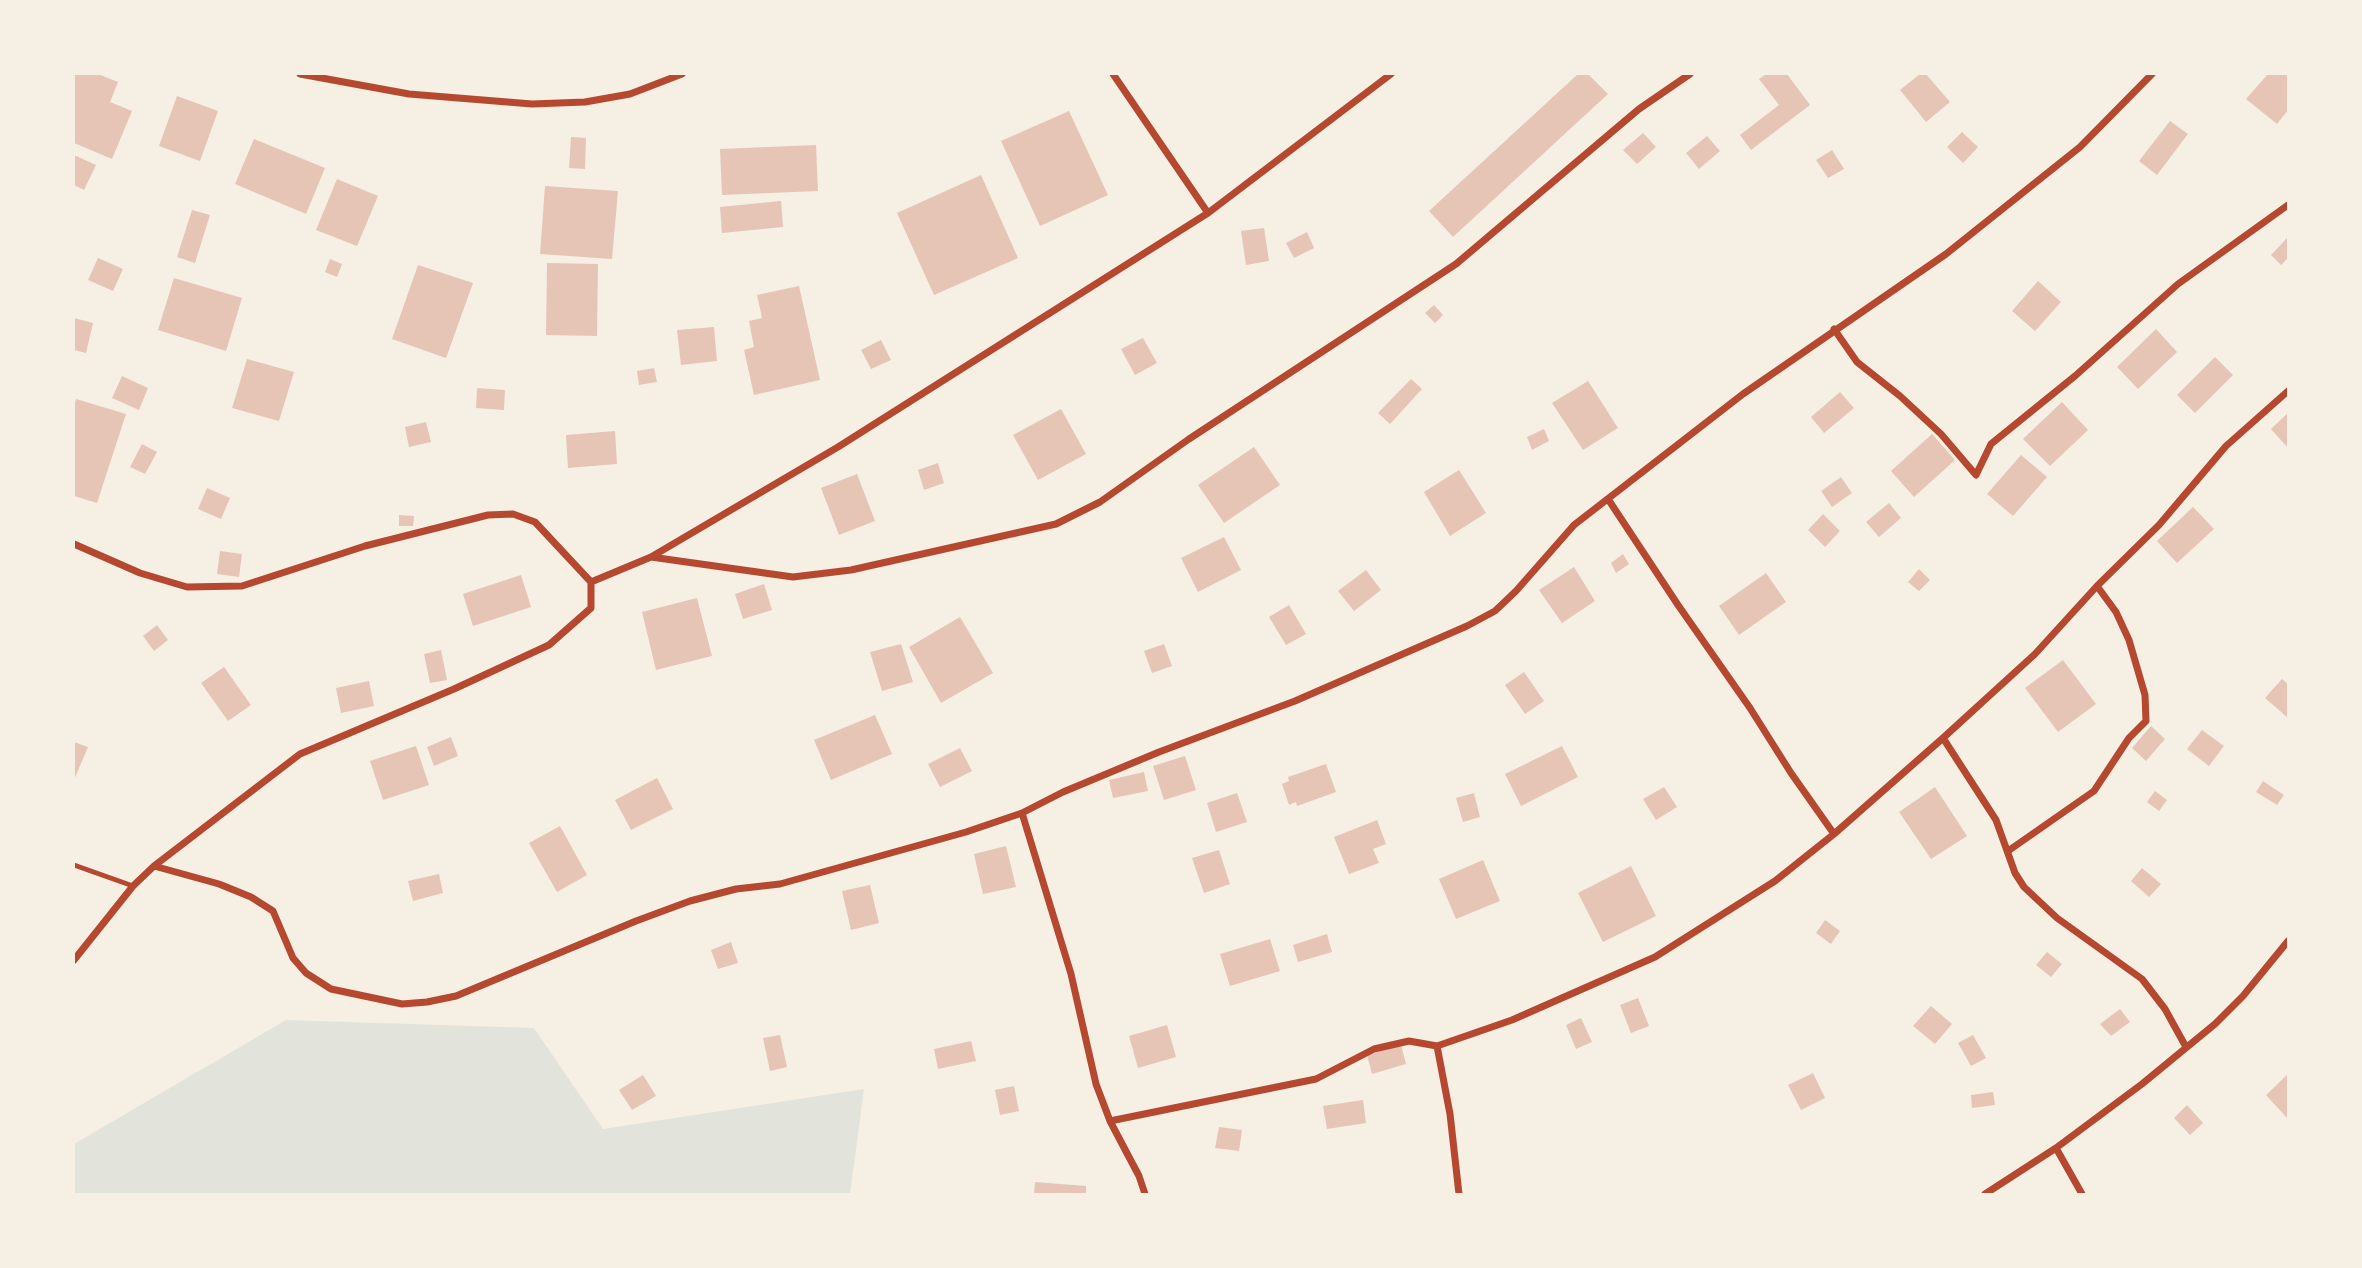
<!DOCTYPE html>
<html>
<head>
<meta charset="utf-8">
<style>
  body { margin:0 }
  #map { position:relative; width:2362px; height:1268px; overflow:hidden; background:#f6efe4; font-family:Poppins,sans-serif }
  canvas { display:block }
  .frame { position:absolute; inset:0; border:75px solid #f6efe4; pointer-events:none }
</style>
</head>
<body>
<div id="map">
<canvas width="2362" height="1268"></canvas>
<div class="frame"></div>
</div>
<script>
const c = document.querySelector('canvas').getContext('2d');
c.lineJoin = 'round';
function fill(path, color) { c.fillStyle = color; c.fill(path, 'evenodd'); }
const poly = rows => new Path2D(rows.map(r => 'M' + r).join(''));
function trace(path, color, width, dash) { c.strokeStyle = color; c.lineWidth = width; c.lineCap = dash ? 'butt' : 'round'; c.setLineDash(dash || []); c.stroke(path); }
fill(poly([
  [286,1020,534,1028,603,1129,864,1089,850,1194,74,1194,74,1144]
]), '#e2e4dc');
fill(poly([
  [74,74,98,74,118,82,110,102,132,111,112,159,74,143],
  [1578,74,1588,74,1608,94,1453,237,1429,211],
  [1766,74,1787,74,1810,105,1751,150,1740,135,1779,105,1759,79],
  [1920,74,1926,74,1950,102,1926,122,1900,90],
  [2268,74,2288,74,2288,110,2277,124,2246,99],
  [177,96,218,111,200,161,159,146],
  [1069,111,1108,195,1040,226,1001,141],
  [2170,121,2188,134,2157,175,2139,161],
  [1962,132,1978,147,1963,163,1947,147],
  [1643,133,1656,147,1637,164,1623,150],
  [1707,136,1720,151,1699,169,1686,153],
  [571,137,586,138,585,169,569,168],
  [254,139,325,168,306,214,235,184],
  [816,145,818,191,722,195,720,149],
  [1832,150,1844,169,1828,178,1816,160],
  [74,155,96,165,84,190,74,185],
  [981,175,1018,258,934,295,897,213],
  [337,179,378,196,357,246,316,230],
  [545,186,618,191,612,259,540,254],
  [781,201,783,227,722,233,720,207],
  [192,210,210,215,195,263,177,257],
  [1264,228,1269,261,1246,265,1241,231],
  [1307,232,1314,248,1294,258,1286,243],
  [2288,237,2288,258,2281,265,2271,255],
  [98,258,123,269,113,291,88,280],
  [330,259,342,264,337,277,325,272],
  [547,263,598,264,597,336,546,335],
  [418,265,473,283,446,358,392,339],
  [174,278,242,298,226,351,158,330],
  [2038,281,2061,302,2035,331,2012,311],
  [799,286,820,380,754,395,744,350,754,347,749,321,762,318,757,295],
  [1434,305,1443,315,1435,323,1425,313],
  [74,318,93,323,86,353,74,350],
  [714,327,717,361,681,365,677,330],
  [2156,329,2177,352,2138,389,2117,367],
  [1143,338,1157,363,1135,375,1121,349],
  [881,340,891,360,871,369,861,350],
  [2215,357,2233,375,2195,413,2177,395],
  [247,359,294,372,279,421,232,408],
  [654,368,657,382,639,385,637,371],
  [122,376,148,388,139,410,112,398],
  [1411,379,1422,389,1390,424,1378,413],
  [1588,381,1618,428,1583,450,1552,403],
  [477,388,505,390,504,410,476,408],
  [1840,392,1854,408,1824,433,1811,417],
  [76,399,126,414,97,503,74,496,74,406],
  [2062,402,2088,430,2050,466,2023,439],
  [1061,409,1086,454,1038,480,1013,435],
  [2288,413,2288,448,2271,429],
  [426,422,431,442,409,447,405,427],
  [1544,429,1549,441,1532,450,1527,437],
  [615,431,617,464,568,468,566,435],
  [1932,434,1955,460,1914,497,1891,471],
  [142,444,157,452,145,474,130,467],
  [1254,447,1280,485,1224,523,1198,485],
  [2021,455,2047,477,2013,516,1987,494],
  [938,463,944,483,924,490,918,470],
  [1459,470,1486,513,1450,536,1424,492],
  [857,474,875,521,839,535,821,488],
  [1841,477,1852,493,1832,507,1821,491],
  [207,488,230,498,221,519,198,509],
  [1889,503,1901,518,1879,537,1866,522],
  [2193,507,2214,529,2177,563,2157,541],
  [1823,514,1840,531,1825,547,1808,530],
  [399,515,414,516,413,526,399,526],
  [1224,537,1241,570,1198,592,1181,558],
  [220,551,242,554,239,577,217,574],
  [1623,554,1629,564,1616,573,1611,563],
  [1574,567,1595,601,1562,623,1539,590],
  [1919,569,1930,580,1919,591,1908,582],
  [1366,570,1381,590,1354,611,1338,591],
  [1766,573,1786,602,1739,635,1719,606],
  [521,575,531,607,473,626,463,594],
  [764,584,772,610,743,619,735,594],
  [697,598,712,656,656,670,642,612],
  [1289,605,1306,634,1286,645,1269,617],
  [960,617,993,673,941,703,909,647],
  [157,625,168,640,154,651,143,636],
  [901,644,913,682,882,691,870,652],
  [1164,644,1172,666,1152,673,1144,651],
  [441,650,447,680,430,683,424,654],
  [2063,660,2096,704,2058,732,2025,688],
  [224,667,251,705,228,721,201,683],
  [1524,672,1544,701,1525,714,1505,685],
  [2282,679,2288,684,2288,718,2265,698],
  [369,681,374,706,341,713,336,688],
  [875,715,892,754,831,780,814,740],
  [2151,726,2165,739,2146,761,2132,748],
  [2202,730,2224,746,2209,766,2187,749],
  [451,737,458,756,434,766,427,747],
  [74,742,88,747,74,780],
  [416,746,429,785,383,800,370,761],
  [1562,746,1578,777,1521,806,1505,774],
  [960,748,972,771,940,787,928,764],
  [1185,756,1196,790,1164,800,1153,766],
  [1326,764,1336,792,1297,806,1296,802,1289,805,1282,784,1289,781,1288,777],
  [1144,772,1148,791,1113,798,1109,780],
  [657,778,673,809,631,830,615,800],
  [2263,781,2284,795,2277,805,2256,792],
  [1664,787,1677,807,1656,820,1643,799],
  [1935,787,1967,836,1931,859,1899,812],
  [2155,791,2167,800,2159,811,2147,802],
  [1237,793,1247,822,1216,832,1207,803],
  [1474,793,1480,817,1463,822,1456,798],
  [1377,820,1386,844,1373,849,1379,863,1349,874,1334,837],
  [560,826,587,875,557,892,529,843],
  [1006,846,1016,887,983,894,974,854],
  [1219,850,1230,884,1204,893,1192,858],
  [1483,860,1500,901,1456,919,1439,879],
  [1631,866,1656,916,1603,942,1578,893],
  [2142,868,2161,884,2149,897,2131,881],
  [439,874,443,893,413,901,408,881],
  [870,885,879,923,851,930,842,891],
  [1825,920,1840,931,1831,944,1816,933],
  [1327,934,1332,952,1298,962,1293,945],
  [1270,939,1280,971,1230,986,1220,954],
  [731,942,738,963,718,969,711,950],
  [2047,952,2062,964,2051,977,2036,965],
  [1638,998,1649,1026,1631,1033,1620,1005],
  [1931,1006,1952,1024,1935,1044,1913,1026],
  [2120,1009,2130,1022,2111,1036,2100,1024],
  [1581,1018,1592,1042,1576,1049,1566,1025],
  [1167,1025,1176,1057,1138,1068,1129,1036],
  [780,1035,787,1067,770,1071,763,1038],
  [1973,1035,1986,1058,1971,1066,1958,1043],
  [971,1041,976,1061,938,1069,934,1049],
  [1401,1045,1406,1064,1372,1074,1367,1055],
  [1813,1073,1825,1098,1801,1110,1788,1085],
  [2288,1074,2288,1119,2266,1095],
  [643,1075,656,1096,632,1110,619,1090],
  [1014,1086,1019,1111,1000,1115,995,1090],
  [1993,1092,1995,1105,1972,1108,1971,1095],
  [1363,1100,1366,1123,1327,1129,1323,1106],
  [2187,1105,2203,1123,2190,1135,2174,1118],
  [1219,1127,1242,1130,1239,1151,1215,1148],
  [1035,1182,1086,1186,1086,1194,1034,1194]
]), '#e6c5b7');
trace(poly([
  [74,865,133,886]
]), '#b5482f', 5);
trace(poly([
  [300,74,409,94,532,104,585,102,630,94,682,74],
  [1113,74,1208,213],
  [1834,329,1857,362,1900,396,1941,434,1976,475,1991,444,2075,376,2178,284,2288,205],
  [1608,499,1678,605,1750,708,1791,773,1834,834],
  [74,544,140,573,187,587,242,586,365,546,488,515,513,514,535,522,591,582,591,608,549,645,454,689,300,754,154,866,133,886,74,960],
  [651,557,793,577,851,570,1056,524,1100,502,1189,439,1456,264,1639,109,1690,74],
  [591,582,651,557,838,447,1208,213,1391,74],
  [1943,738,1996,820,2015,873,2024,887,2057,918,2142,979,2165,1009,2186,1047],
  [1022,813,1071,974,1096,1084,1110,1121,1139,1176,1145,1194],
  [2008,851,2094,791,2129,738,2146,721,2145,695,2129,640,2116,612,2097,586],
  [154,866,219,884,251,897,273,911,293,958,306,973,331,989,402,1004,427,1002,456,996,636,921,690,901,736,889,780,884,966,832,1022,813,1063,792,1159,752,1295,701,1467,626,1495,611,1516,591,1574,525,1743,394,1946,254,2080,147,2152,74],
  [1437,1046,1450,1114,1459,1194],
  [1110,1121,1316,1079,1374,1049,1409,1041,1437,1046,1512,1020,1655,957,1775,881,1834,834,1943,738,2035,654,2097,586,2159,525,2226,446,2288,391],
  [2056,1148,2082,1194],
  [1985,1194,2056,1148,2142,1084,2215,1024,2243,996,2288,941]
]), '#b5482f', 7);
</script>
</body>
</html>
